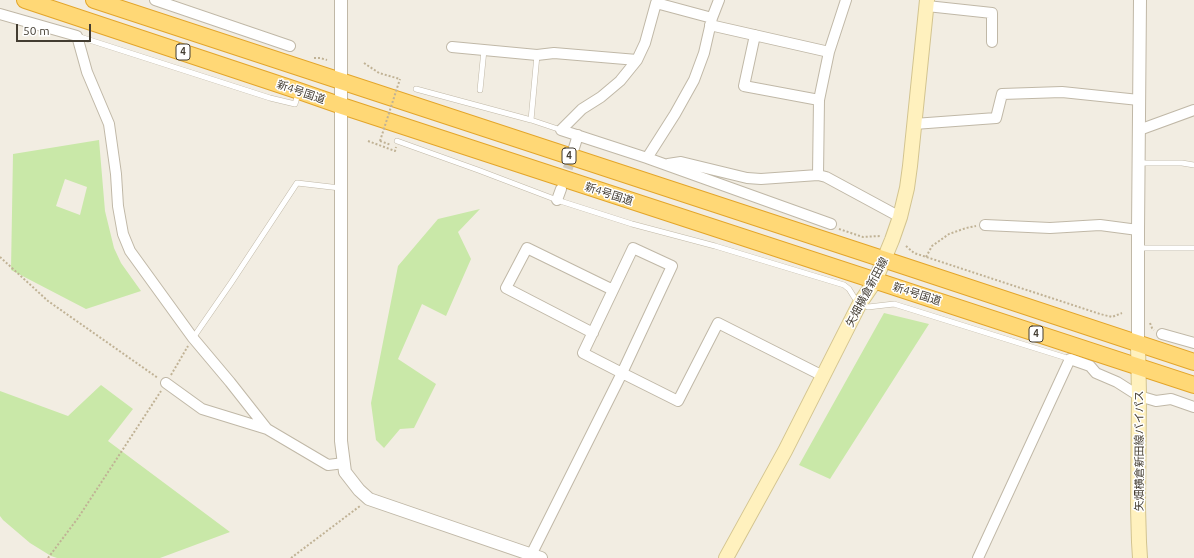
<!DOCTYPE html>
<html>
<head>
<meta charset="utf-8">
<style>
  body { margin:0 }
  #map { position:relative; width:1194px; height:558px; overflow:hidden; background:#f2ede2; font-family:Ubuntu,sans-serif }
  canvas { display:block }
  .scale { position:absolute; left:16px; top:24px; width:75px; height:18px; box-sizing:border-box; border:2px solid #433d32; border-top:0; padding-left:5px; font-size:12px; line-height:14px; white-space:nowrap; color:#433d32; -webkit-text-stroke:3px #fff; paint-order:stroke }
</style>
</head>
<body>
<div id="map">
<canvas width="1194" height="558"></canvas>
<div class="scale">50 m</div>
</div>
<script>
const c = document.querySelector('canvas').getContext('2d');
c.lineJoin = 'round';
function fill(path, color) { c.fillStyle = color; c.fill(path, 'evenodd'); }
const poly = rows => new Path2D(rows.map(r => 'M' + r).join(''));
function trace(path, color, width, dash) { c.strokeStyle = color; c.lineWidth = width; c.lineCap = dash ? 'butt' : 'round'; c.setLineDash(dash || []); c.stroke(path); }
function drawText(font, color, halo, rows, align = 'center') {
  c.font = font + ' Ubuntu,"Noto Sans JP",sans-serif'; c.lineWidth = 3; c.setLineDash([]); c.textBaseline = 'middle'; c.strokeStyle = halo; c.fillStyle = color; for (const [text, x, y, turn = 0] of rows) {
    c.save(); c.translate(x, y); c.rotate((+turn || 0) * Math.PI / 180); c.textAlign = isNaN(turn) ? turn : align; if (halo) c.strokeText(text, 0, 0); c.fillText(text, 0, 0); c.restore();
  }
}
fill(poly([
  [99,140,105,211,114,248,121,263,141,291,86,309,11,270,13,154],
  [65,179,87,187,80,215,56,206],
  [480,209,458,232,471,259,446,316,422,304,398,359,436,384,414,428,400,429,384,448,376,440,371,403,398,266,438,219],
  [884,313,929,324,830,479,799,465],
  [101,385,133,409,108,441,230,532,160,558,57,558,51,556,30,543,3,520,0,516,0,391,68,416]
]), '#c9e8a8');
trace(poly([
  [563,183,573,153]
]), '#cfcabf', 10, [10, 5]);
const service = poly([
  [77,36,270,98,295,104,298,94],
  [416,89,531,120,561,130],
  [480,90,484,50],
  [531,120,537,55],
  [397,141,478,170,557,200,632,224,715,246,844,285,849,289,854,297,860,303,868,307,894,304,1070,359],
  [1139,163,1182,163,1194,165],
  [1138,248,1194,248],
  [193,338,231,283,297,183,340,188]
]);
const minor = poly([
  [155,0,290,46],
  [927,6,992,13,992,42],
  [0,14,77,36,87,72,109,124,116,174,118,206,123,234,130,251,193,338,230,382,267,429],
  [712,18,656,3,645,43,637,60,620,81,601,97,582,109,561,130,647,158,831,224],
  [710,25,829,52],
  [755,35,744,86,819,100],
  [452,47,537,55,554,53,637,60],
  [914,124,996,118,1002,94,1062,92,1139,100],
  [1139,130,1194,110],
  [574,148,578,135],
  [647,158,675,114,694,80,704,53,712,18,719,0],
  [668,164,681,162,747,178,761,179,818,175,826,177,900,217],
  [818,175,819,100,829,52,846,0],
  [557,200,561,189],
  [985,225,1050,228,1100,225,1138,230],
  [593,333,506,288,527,248,613,290],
  [1162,334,1194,343],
  [166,383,202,409,267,429,328,465,344,463],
  [531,555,622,373,672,266,633,248,583,353,622,373,678,401,718,323,823,376],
  [978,558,1070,359,1090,366,1096,373,1117,382,1139,396,1156,401,1171,399,1194,407]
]);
const tertiary = poly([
  [341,0,341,441,345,472,359,490,369,499,541,558],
  [1138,344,1138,230,1140,0]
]);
const secondary = poly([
  [1138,344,1139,396,1138,507,1139,542,1140,558],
  [726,558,785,451,860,303,875,281,892,240,900,217,907,188,910,166,927,0]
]);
const trunk = poly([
  [25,0,299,91,342,106,1194,385],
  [94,0,904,266,1194,362]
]);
trace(service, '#c0b8a7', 6);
trace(minor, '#c0b8a7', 12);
trace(tertiary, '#c0b8a7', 14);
trace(secondary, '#d3c48f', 16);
trace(trunk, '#e3a52a', 18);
trace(poly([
  [314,58,320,58,327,60],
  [364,63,379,73,400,79],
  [368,141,395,151,396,147],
  [380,141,391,145],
  [839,229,863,237,880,236],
  [906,246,914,253,1100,314,1112,317,1122,313],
  [0,257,48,301,158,378],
  [926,257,932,246,949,234,966,228,976,226],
  [1150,323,1152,328,1154,330],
  [171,375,188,346],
  [48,558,78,518,161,391],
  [291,558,360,506]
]), '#c0b295', 2, [2, 2]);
trace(service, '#fff', 5);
trace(minor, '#fff', 10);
trace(tertiary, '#fff', 12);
trace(secondary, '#fff1be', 14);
trace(trunk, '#ffd876', 16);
trace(poly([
  [380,141,400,79]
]), '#c0b295', 2, [2, 2]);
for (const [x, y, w] of [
  [183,52,14],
  [569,156,14],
  [1036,334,14]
]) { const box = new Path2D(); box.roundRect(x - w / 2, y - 8, w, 16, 3); c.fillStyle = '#fff'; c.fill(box); trace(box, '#433d32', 1); }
drawText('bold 10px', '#433d32', null, [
  ["4",183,52],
  ["4",569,156],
  ["4",1036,334]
]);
drawText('11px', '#433d32', '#fff', [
  ["新4号国道",301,92,19],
  ["新4号国道",609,194,18],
  ["矢畑横倉新田線",867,292,-62],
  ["新4号国道",917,294,18],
  ["矢畑横倉新田線バイパス",1139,451,-90]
]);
</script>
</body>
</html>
